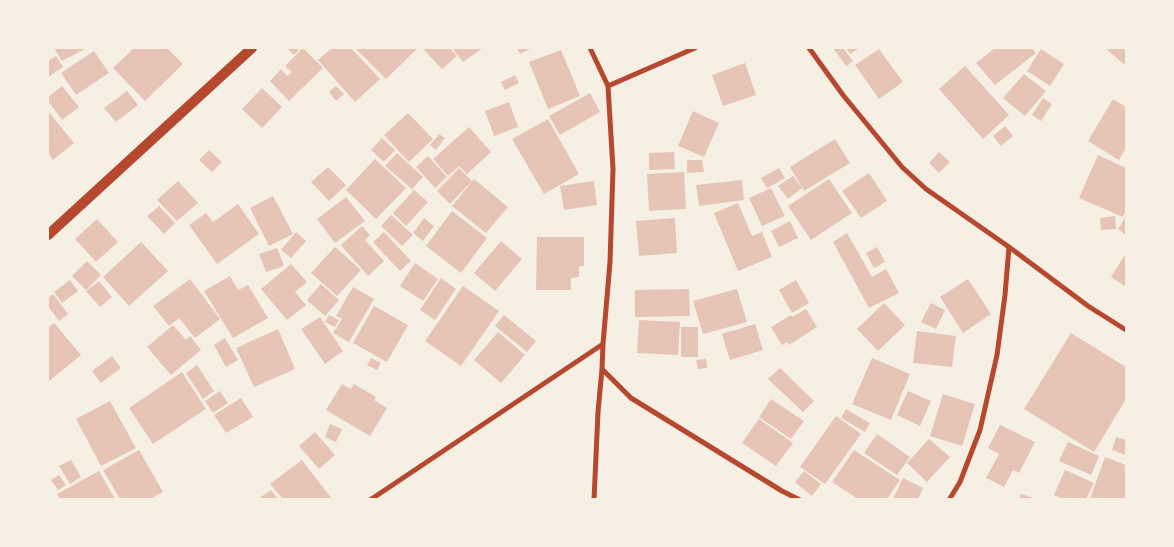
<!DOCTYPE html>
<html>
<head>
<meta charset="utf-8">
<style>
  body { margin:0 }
  #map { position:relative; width:1174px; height:547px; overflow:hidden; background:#f6efe4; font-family:Cabin,sans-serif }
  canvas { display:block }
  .frame { position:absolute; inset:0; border:49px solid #f6efe4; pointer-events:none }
</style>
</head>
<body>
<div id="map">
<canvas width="1174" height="547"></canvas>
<div class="frame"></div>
</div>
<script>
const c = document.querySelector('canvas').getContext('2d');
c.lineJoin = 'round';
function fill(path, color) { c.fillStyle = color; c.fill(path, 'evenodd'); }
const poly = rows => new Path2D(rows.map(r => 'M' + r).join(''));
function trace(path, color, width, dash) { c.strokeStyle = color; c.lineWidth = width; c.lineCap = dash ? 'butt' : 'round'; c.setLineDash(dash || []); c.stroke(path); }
fill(poly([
  [54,48,87,48,62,61],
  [134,48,167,48,183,64,145,101,113,68],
  [287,48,296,48,299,50,294,55],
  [303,48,323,68,289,101,270,81,281,69,287,76,292,72,285,66],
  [332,48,351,48,380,79,355,102,318,60],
  [355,48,418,48,386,79],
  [424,48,449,48,457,56,442,69,423,49],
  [452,48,483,48,463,62],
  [517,48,532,48,520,54],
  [833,48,843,48,853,61,846,66],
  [846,48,860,48,850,54],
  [995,48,1032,48,1036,53,995,85,976,63],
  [1105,48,1126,48,1126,66],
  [879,49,903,82,879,99,855,65],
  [1041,49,1064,64,1050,86,1027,71],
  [561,50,580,96,548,109,529,62],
  [94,51,109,73,76,95,61,73],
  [56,56,63,67,48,77,48,61],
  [745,63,756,95,723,106,712,75],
  [965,66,1009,115,983,139,939,89],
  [1024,74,1046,91,1025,116,1003,98],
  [515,75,519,83,505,90,501,82],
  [62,86,79,107,62,120,48,101,48,97],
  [336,86,344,94,336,101,329,92],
  [262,88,282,107,262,128,242,109],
  [127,91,138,105,116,122,104,108],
  [590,93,600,112,560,135,549,116],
  [1043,98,1052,104,1041,121,1032,115],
  [1113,99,1126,107,1126,148,1119,160,1088,141],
  [509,102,518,127,494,136,485,111],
  [48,111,74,143,53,160,48,153],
  [693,111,719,123,704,157,678,146],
  [408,113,433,139,409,162,384,135],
  [548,119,579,174,544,194,512,139],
  [1005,126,1013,136,1001,146,993,136],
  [469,127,491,152,467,174,459,166,448,176,433,159],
  [439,134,445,138,436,150,430,145],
  [382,138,395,150,384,162,371,150],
  [835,139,850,163,804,191,790,167],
  [209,150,222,162,212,172,199,160],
  [674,152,675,169,649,170,649,153],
  [939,152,950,162,939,173,929,163],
  [397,153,423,177,412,189,385,166],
  [1098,155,1126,168,1126,209,1123,217,1079,198],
  [428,156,447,177,435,188,416,167],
  [375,159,406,188,376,219,346,190],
  [687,160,702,160,704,172,687,173],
  [328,167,346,185,329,201,311,182],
  [459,168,472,181,450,204,437,191],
  [779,168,785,178,767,188,761,178],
  [684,172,686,209,649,211,647,174],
  [869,173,887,201,861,218,842,191],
  [793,176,802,188,788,199,778,186],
  [474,179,508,207,486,233,452,206],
  [829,179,852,213,811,240,788,206],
  [742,180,744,200,699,206,696,185],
  [178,181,198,203,177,221,157,200],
  [594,181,597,205,564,210,560,186],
  [771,188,785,216,762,226,749,198],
  [414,190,428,202,406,226,393,213],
  [273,196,293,234,269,246,250,208],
  [346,197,365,221,335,243,317,219],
  [738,203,752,236,762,232,772,257,738,271,714,213],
  [238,204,259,234,217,264,189,225,206,213,213,222],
  [159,206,175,223,164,234,147,216],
  [452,211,487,238,461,273,426,246],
  [391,215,413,235,402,246,381,226],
  [1115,216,1116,229,1101,230,1100,218],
  [1126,216,1126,235,1118,229],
  [424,218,434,226,423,241,413,233],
  [675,218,677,253,639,256,636,221],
  [97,219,118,242,96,262,75,239],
  [790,221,798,238,779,247,771,231],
  [362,226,370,235,365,240,384,261,368,276,341,245],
  [296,232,306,241,291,258,281,250],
  [384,232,411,261,400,271,373,242],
  [847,233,872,277,886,269,899,293,869,308,833,242],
  [537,237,584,237,584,266,579,266,579,277,571,278,571,290,536,290],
  [501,241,522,259,495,291,474,273],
  [141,242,168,271,129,306,103,277],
  [335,247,361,270,337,296,311,273],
  [877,247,885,262,874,268,866,253],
  [277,248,284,266,266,272,259,254],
  [1126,253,1126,287,1111,277],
  [87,261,101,275,86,290,72,276],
  [415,263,438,279,423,301,400,286],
  [291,264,307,282,295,292,306,305,287,320,261,289],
  [230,276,238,290,248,285,268,318,233,338,204,291],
  [441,278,456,289,435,320,420,310],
  [190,279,220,319,195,338,179,318,169,326,153,306],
  [968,279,991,314,963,333,940,297],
  [70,280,78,291,62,303,54,292],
  [796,280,809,303,792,313,779,290],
  [99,281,112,297,100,307,86,291],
  [321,284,339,300,325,316,307,300],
  [463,286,499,311,461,366,425,341],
  [353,287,374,299,349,342,333,333,342,319,336,316],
  [689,289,690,316,635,317,635,290],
  [737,289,747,322,703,334,693,301],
  [53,294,68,314,59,321,48,306,48,298],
  [884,303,905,325,878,351,857,329],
  [931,303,945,310,936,329,921,322],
  [374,306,408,325,387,362,353,343],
  [806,309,817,327,789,345,787,342,782,345,771,327,791,315,792,317],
  [329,315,339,320,335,327,325,322],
  [504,315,536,341,527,352,495,326],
  [320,317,343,351,325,364,301,329],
  [639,320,680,322,678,355,637,353],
  [54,323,81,355,48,382,48,328],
  [755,324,763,350,730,360,722,334],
  [173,325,186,340,190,336,201,350,171,375,147,347],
  [681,327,698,327,698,357,681,357],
  [278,329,295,369,254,387,236,348],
  [917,331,956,336,952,367,913,363],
  [498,332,525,355,501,383,474,360],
  [1071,333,1126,367,1126,399,1094,452,1024,409],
  [225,338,238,360,226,367,214,345],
  [112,356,121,368,101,383,92,371],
  [371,358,381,363,377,370,367,365],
  [872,358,910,374,891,420,852,404],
  [706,359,707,368,698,369,696,360],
  [197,365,214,391,203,399,186,373],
  [780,368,814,401,803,412,768,379],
  [182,372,206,409,153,444,129,408],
  [342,384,351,389,354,384,376,397,374,400,387,408,370,436,326,410],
  [220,391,228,403,213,413,205,401],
  [908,391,931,401,920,426,897,415],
  [943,394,975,404,962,446,930,436],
  [241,398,253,417,226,433,214,415],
  [771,399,804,421,791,439,759,417],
  [110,401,136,448,101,466,76,419],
  [846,409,870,423,865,432,841,418],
  [836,416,861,434,825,484,800,467],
  [759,419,793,443,776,466,742,443],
  [330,424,342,429,336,442,325,437],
  [1000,425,1035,442,1019,473,1013,470,1004,487,986,478,999,454,988,448],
  [315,432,335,455,319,469,299,446],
  [877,434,910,457,897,475,864,453],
  [1116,437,1126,440,1126,455,1112,450],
  [929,439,950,457,927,482,907,463],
  [1068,442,1099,456,1091,475,1059,461],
  [139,450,163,492,150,499,120,499,103,470],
  [854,450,900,480,887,499,858,499,832,482],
  [1105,457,1126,465,1126,499,1090,499],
  [71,460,81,477,70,484,59,466],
  [302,460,332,499,283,499,270,484],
  [1065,470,1094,483,1086,499,1063,499,1054,495],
  [99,471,115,499,60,499,57,494],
  [804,471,821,484,812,496,795,482],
  [59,475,66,485,58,490,51,480],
  [903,478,923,488,918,499,893,499],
  [271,490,278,499,258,499],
  [1021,494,1037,499,1019,499]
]), '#e6c5b7');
trace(poly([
  [590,48,608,86,613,169,610,262,603,344,602,369,631,398,782,491,800,500],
  [809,48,843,95,902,167,926,189,1009,247,1088,306,1126,330],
  [608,86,695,48],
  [370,500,603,344],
  [594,500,598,412,602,369],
  [949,500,960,482,980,430,997,355,1005,295,1009,247]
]), '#b5482f', 5);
trace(poly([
  [48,235,252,48]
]), '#b5482f', 10);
</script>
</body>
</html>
